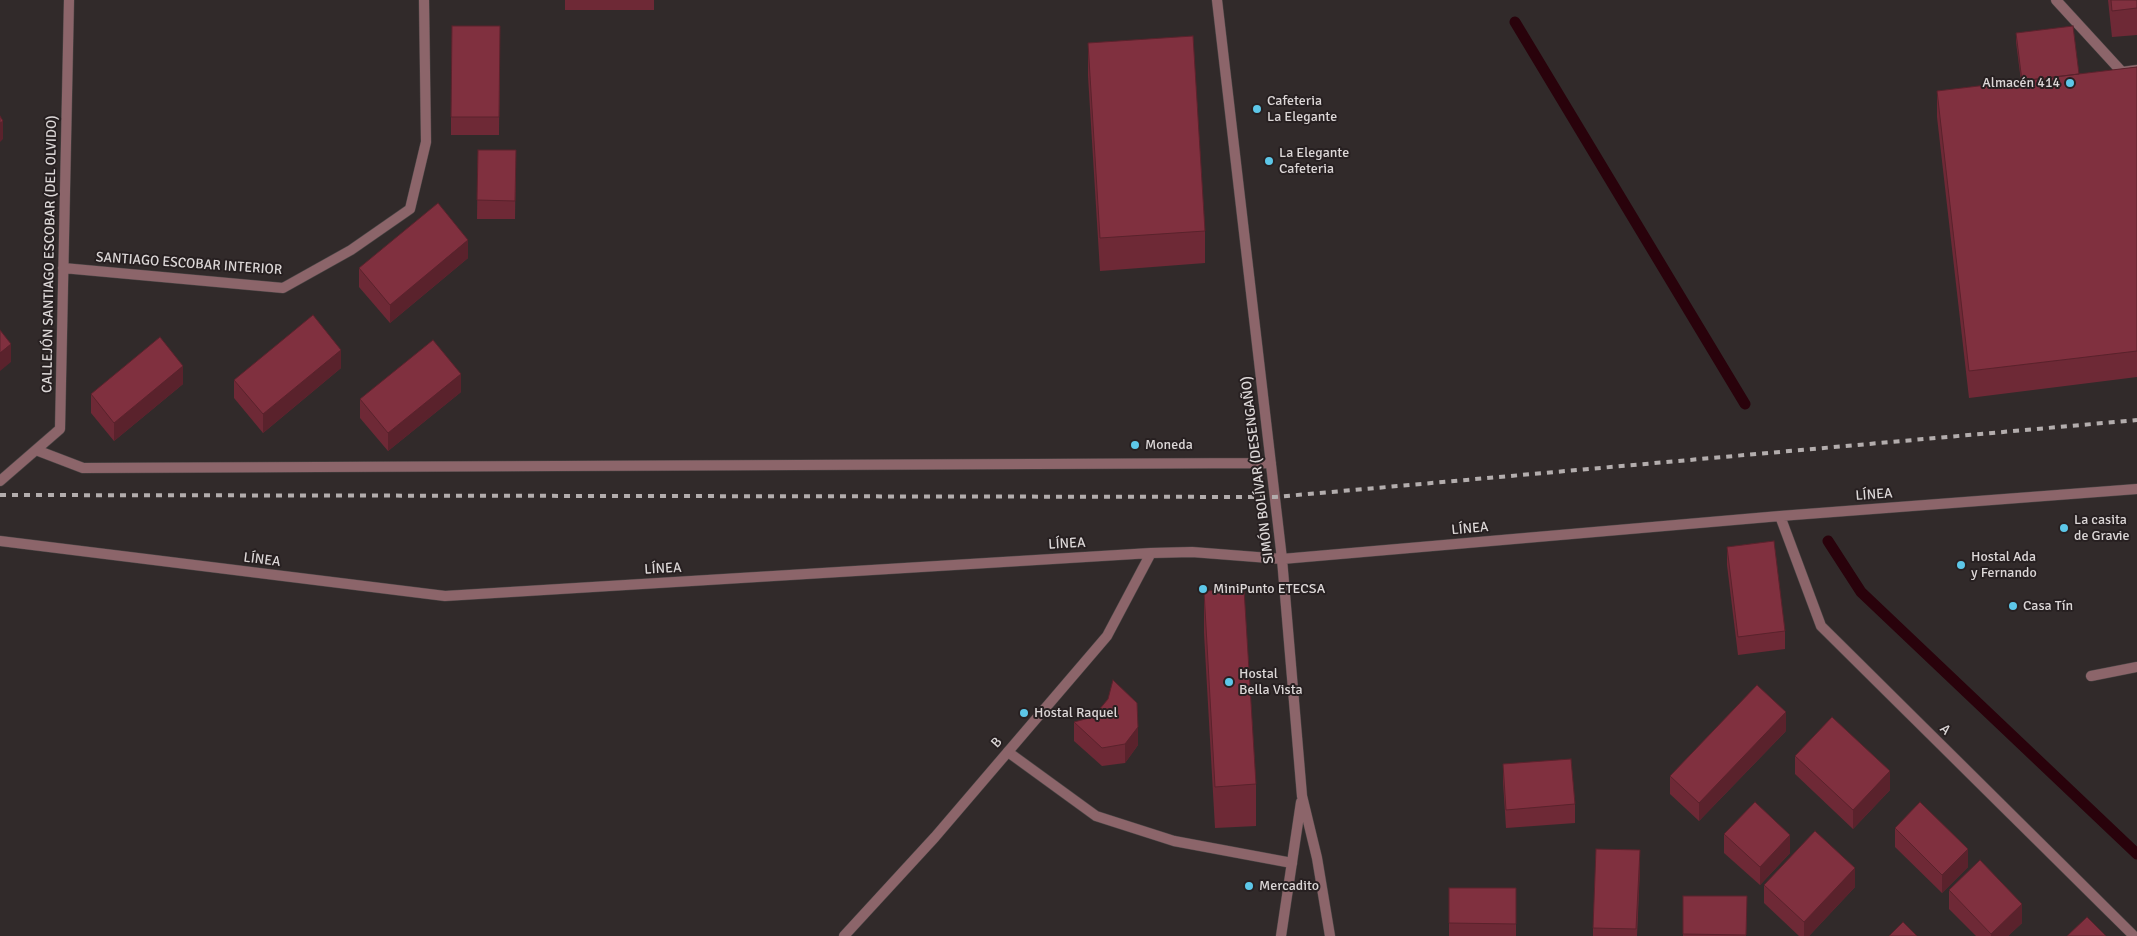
<!DOCTYPE html>
<html>
<head>
<meta charset="utf-8">
<style>
  body { margin:0 }
  canvas { display:block; background:#312a2a }
</style>
</head>
<body>
<canvas width="2137" height="936"></canvas>
<script>
const c = document.querySelector('canvas').getContext('2d');
c.lineJoin = 'round';
const poly = rows => new Path2D(rows.map(r => 'M' + r).join(''));
function trace(path, color, width, dash) { c.strokeStyle = color; c.lineWidth = width; c.lineCap = dash ? 'butt' : 'round'; c.setLineDash(dash || []); c.stroke(path); }
function fill(path, color) { c.fillStyle = color; c.fill(path, 'evenodd'); }
function drawText(font, color, halo, rows, align = 'center') {
  c.font = font + ' Signika,sans-serif'; c.lineWidth = 4; c.setLineDash([]); c.textBaseline = 'middle'; c.strokeStyle = halo; c.fillStyle = color; for (const [text, x, y, turn = 0] of rows) {
    c.save(); c.translate(x, y); c.rotate((+turn || 0) * Math.PI / 180); c.textAlign = isNaN(turn) ? turn : align; if (halo) c.strokeText(text, 0, 0); c.fillText(text, 0, 0); c.restore();
  }
}
trace(poly([
  [1515,22,1745,404],
  [1828,541,1861,592,2137,854]
]), '#29020b', 11);
const service = poly([
  [2056,0,2122,72,2137,70],
  [1008,752,1096,816,1174,841,1292,863]
]);
const minor = poly([
  [1217,0,1282,559,1302,796,1317,858,1330,936],
  [63,268,283,288,351,250,410,209,426,142,424,0],
  [36,450,83,468,1271,463],
  [0,481,60,429,69,0],
  [1780,516,1821,626,2134,936],
  [0,541,445,596,1151,553,1192,552,1282,559,1780,516,2137,489],
  [2091,676,2137,667],
  [844,936,935,837,1107,636,1151,553],
  [1281,936,1301,802]
]);
trace(service, '#4c4646', 11);
trace(minor, '#4c4646', 11);
trace(service, '#8c656a', 10);
trace(minor, '#8c656a', 10);
trace(poly([
  [0,495,1275,497,2137,420]
]), '#b3adad', 4, [6, 6]);
fill(poly([
  [565,0,654,0,654,10,565,10],
  [2108,0,2137,0,2137,35,2112,37],
  [500,26,499,135,451,135,451,117],
  [2016,33,2079,74,2137,67,2137,377,1969,398,1937,117,1937,91,2021,81,2016,42],
  [1088,43,1205,231,1205,263,1100,271,1088,76],
  [478,150,516,150,515,219,477,219],
  [468,258,390,323,359,287,359,268],
  [341,368,263,433,234,398,234,380],
  [183,384,114,441,91,413,91,394],
  [461,392,388,451,360,418,360,399],
  [1727,547,1785,631,1785,649,1738,655,1727,565],
  [1204,591,1256,784,1256,826,1215,828,1204,633],
  [1074,722,1138,745,1125,763,1102,766,1074,741],
  [1786,731,1699,821,1670,794,1670,776],
  [1795,756,1890,790,1853,829,1795,774],
  [1503,764,1575,804,1575,823,1506,828,1503,782],
  [1895,828,1968,867,1942,893,1895,847],
  [1724,834,1790,853,1760,885,1724,853],
  [1640,868,1637,936,1593,936,1593,928],
  [1764,885,1855,887,1809,936,1799,936,1764,903],
  [1449,888,1516,888,1516,936,1449,936],
  [1949,890,2022,923,2008,936,1976,936,1949,909],
  [1683,896,1747,896,1746,936,1683,936]
]), '#6e2936');
fill(poly([
  [3,121,3,139,0,142,0,123],
  [468,240,468,258,390,323,390,305],
  [11,344,11,362,0,371,0,353],
  [341,350,341,368,263,433,263,414],
  [183,366,183,384,114,441,114,423],
  [461,374,461,392,388,451,388,433],
  [1786,712,1786,731,1699,821,1699,803],
  [1138,727,1138,745,1125,763,1125,744],
  [1890,771,1890,790,1853,829,1853,810],
  [1790,835,1790,853,1760,885,1760,867],
  [1968,849,1968,867,1942,893,1942,875],
  [1640,850,1640,868,1636,936],
  [1855,868,1855,887,1809,936,1804,936,1804,922],
  [2022,904,2022,923,2008,936,1991,936,1991,934]
]), '#5a222c');
const building = poly([
  [2111,0,2137,0,2137,8,2112,11,2111,0],
  [452,26,500,26,499,117,451,117,452,26],
  [2073,26,2079,74,2022,81,2016,33,2073,26],
  [1193,36,1205,231,1100,238,1088,43,1193,36],
  [2137,67,2137,351,1969,371,1937,91,2137,67],
  [0,116,3,121,0,123,0,116],
  [478,150,516,150,515,201,477,200,478,150],
  [438,203,468,240,390,305,359,268,438,203],
  [313,315,341,350,263,414,234,380,313,315],
  [0,330,11,344,0,353,0,330],
  [160,337,183,366,114,423,91,394,160,337],
  [433,340,461,374,388,433,360,399,433,340],
  [1774,541,1785,631,1738,637,1727,547,1774,541],
  [1244,589,1256,784,1215,787,1204,591,1244,589],
  [1113,680,1137,703,1138,727,1125,744,1102,748,1074,722,1093,717,1108,699,1113,680],
  [1757,685,1786,712,1699,803,1670,776,1757,685],
  [1832,717,1890,771,1853,810,1795,756,1832,717],
  [1571,759,1575,804,1506,810,1503,764,1571,759],
  [1755,802,1790,835,1760,867,1724,834,1755,802],
  [1920,802,1968,849,1942,875,1895,828,1920,802],
  [1815,831,1855,868,1804,922,1764,885,1815,831],
  [1596,849,1640,850,1636,929,1593,928,1596,849],
  [1980,860,2022,904,1991,934,1949,890,1980,860],
  [1449,888,1516,888,1516,924,1449,923,1449,888],
  [1683,896,1747,896,1746,935,1683,934,1683,896],
  [2087,917,2106,936,2067,936,2087,917],
  [1903,922,1917,936,1889,936,1903,922]
]);
fill(building, '#80303f');
trace(building, '#5a222c', 1);
for (const [x, y, r, color] of [
  [2070,83,5,"#5dc7e8"],
  [1257,109,5,"#5dc7e8"],
  [1269,161,5,"#5dc7e8"],
  [1135,445,5,"#5dc7e8"],
  [2064,528,5,"#5dc7e8"],
  [1961,565,5,"#5dc7e8"],
  [1203,589,5,"#5dc7e8"],
  [2013,606,5,"#5dc7e8"],
  [1229,682,5,"#5dc7e8"],
  [1024,713,5,"#5dc7e8"],
  [1249,886,5,"#5dc7e8"]
]) { const dot = new Path2D(); dot.arc(x, y, r, 0, 2 * Math.PI); c.fillStyle = color; c.fill(dot); trace(dot, '#272021', 2); }
drawText('14px', '#dcd7d7', '#272021', [
  ["Almacén 414",2060,83,"right"],
  ["Cafeteria",1267,101],
  ["La Elegante",1267,117],
  ["La Elegante",1279,153],
  ["Cafeteria",1279,169],
  ["Moneda",1145,445],
  ["La casita",2074,520],
  ["de Gravie",2074,536],
  ["Hostal Ada",1971,557],
  ["y Fernando",1971,573],
  ["MiniPunto ETECSA",1213,589],
  ["Casa Tín",2023,606],
  ["Hostal",1239,674],
  ["Bella Vista",1239,690],
  ["Hostal Raquel",1034,713],
  ["Mercadito",1259,886]
], 'left');
drawText('14px', '#dcd7d7', '#272021', [
  ["CALLEJÓN SANTIAGO ESCOBAR (DEL OLVIDO)",50,254,-89],
  ["SANTIAGO ESCOBAR INTERIOR",189,264,4],
  ["SIMÓN BOLÍVAR (DESENGAÑO)",1258,470,-97],
  ["LÍNEA",1874,495,-4],
  ["LÍNEA",1470,529,-5],
  ["LÍNEA",1067,544,-3],
  ["LÍNEA",262,560,7],
  ["LÍNEA",663,569,-3],
  ["A",1945,730,45],
  ["B",997,743,-49]
]);
</script>
</body>
</html>
